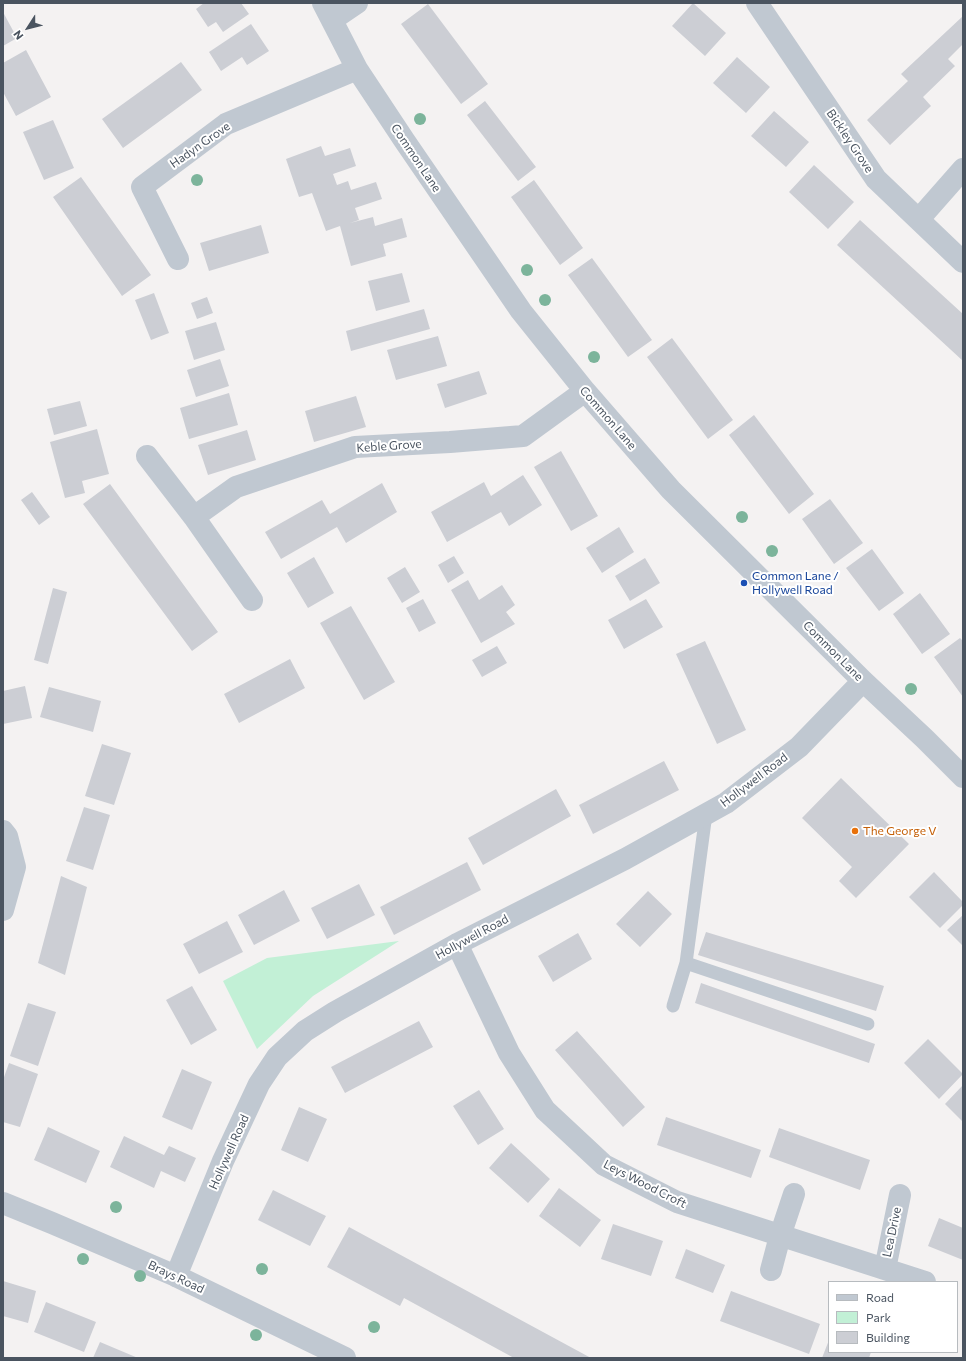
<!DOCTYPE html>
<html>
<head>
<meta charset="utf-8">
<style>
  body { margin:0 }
  #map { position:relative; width:966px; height:1361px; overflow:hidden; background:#f4f2f2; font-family:Commissioner,sans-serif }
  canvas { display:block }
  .frame { position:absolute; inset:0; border:4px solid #4a5460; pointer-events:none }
  .legend { position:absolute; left:828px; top:1281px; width:130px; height:72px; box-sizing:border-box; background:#fff; border:1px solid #b7bbbf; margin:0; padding:5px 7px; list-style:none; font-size:12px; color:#4a5460 }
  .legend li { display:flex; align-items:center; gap:8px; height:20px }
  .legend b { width:20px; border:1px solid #b7bbbf }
  .north { position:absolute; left:8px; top:8px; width:40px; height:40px; -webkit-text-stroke:3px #fff; paint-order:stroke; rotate:234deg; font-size:11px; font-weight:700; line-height:16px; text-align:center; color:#4a5460 }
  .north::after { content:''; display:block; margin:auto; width:14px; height:18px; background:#4a5460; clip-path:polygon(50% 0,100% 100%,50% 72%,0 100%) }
</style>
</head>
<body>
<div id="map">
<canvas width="966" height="1361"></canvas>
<div class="frame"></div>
<ul class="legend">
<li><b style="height:5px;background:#c0c8d1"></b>Road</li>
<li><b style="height:11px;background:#c2f0d6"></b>Park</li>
<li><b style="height:11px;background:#ccced4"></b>Building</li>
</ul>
<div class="north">N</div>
</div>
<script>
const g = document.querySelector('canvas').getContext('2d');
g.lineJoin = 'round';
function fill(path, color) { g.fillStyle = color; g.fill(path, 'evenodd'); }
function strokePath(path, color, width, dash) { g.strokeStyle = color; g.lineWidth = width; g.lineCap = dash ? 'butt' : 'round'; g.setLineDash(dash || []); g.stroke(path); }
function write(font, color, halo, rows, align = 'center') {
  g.font = font + ' Commissioner,sans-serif'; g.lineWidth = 4; g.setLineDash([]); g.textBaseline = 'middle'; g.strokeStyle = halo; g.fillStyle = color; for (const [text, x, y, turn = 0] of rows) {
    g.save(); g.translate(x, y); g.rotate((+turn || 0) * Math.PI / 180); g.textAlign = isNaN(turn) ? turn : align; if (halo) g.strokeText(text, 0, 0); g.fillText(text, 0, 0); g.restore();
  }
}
const green = new Path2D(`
  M399,941L313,996L257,1049L223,981L267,958Z`);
const building = new Path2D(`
  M204,3H241L249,14L223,32L216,22L208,27L196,9Z
  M693,3L726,33L705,56L672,26Z
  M428,4L488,84L461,104L401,24Z
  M3,12L17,38L3,46Z
  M963,16V44L948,59L955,66L923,97L931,106L890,145L867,120L908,81L901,74Z
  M251,24L269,51L247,65L242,57L221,71L209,52Z
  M26,50L51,97L16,116L3,92V63Z
  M737,57L770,87L746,113L713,83Z
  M181,62L202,90L123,148L102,119Z
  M485,101L536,167L518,181L467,115Z
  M774,111L809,142L786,167L751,136Z
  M53,120L74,168L44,180L23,132Z
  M321,146L325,156L350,148L356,166L333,174L337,185L348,181L351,190L376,182L382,199L355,208L359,220L350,223L373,217L375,226L402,218L407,237L383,244L386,256L351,266L340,226L326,231L312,193L299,197L286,159Z
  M814,165L854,202L828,229L789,192Z
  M81,177L151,275L122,296L53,197Z
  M534,180L583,248L560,265L511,197Z
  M860,220L963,314V361L837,245Z
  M261,225L269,253L209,271L200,243Z
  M592,258L652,340L628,357L568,275Z
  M402,273L410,302L376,311L368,281Z
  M154,293L169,333L151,340L135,300Z
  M207,297L213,313L197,319L191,303Z
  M424,309L430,329L351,351L346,331Z
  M216,322L225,350L194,360L185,331Z
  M438,336L447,366L396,380L387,350Z
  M672,338L733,420L708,439L647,357Z
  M220,359L229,386L196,397L187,370Z
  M479,371L487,394L445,408L437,384Z
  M229,393L238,425L189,439L180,408Z
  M356,396L366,427L314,442L305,411Z
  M80,401L87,426L54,435L47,409Z
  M754,415L814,494L789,514L729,435Z
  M97,429L109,474L82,481L85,493L65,498L50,442Z
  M247,430L256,460L208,475L198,445Z
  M561,451L598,516L571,531L534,467Z
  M523,475L542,505L509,526L501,512L447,542L431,512L484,482L491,496Z
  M382,483L397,512L346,543L337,527L281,559L265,532L322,500L330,514Z
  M110,484L218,632L192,651L83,504Z
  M32,492L50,517L39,525L21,500Z
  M830,499L863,543L834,564L802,519Z
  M619,527L634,552L602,573L586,548Z
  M872,549L904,593L879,611L846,568Z
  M454,556L464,573L448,583L438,565Z
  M314,557L334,593L308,608L287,573Z
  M645,558L660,583L630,601L615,576Z
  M405,567L420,592L402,603L387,578Z
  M468,580L479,600L502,585L515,605L506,612L515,624L481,643L451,590Z
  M53,588L67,592L48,664L34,660Z
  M920,593L950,634L922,654L893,614Z
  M423,599L436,623L419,632L406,608Z
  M646,599L663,627L624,649L608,620Z
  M351,606L395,682L364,700L320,623Z
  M960,638L963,641V697L934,657Z
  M705,641L746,730L717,744L676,654Z
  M497,646L507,663L482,677L472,660Z
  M290,659L305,688L239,723L224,694Z
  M25,686L32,718L3,724V691Z
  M49,687L101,701L93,732L40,717Z
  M102,744L131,753L114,805L85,796Z
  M664,761L679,790L593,834L579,805Z
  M841,778L909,844L856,898L839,881L852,867L802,818Z
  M556,789L571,816L483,865L468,838Z
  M84,807L110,815L93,870L66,861Z
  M467,862L481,890L394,935L380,907Z
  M934,872L963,902V905L940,928L909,897Z
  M61,876L87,887L65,975L38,963Z
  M359,884L375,915L327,939L311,908Z
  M284,890L300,921L254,945L238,915Z
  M648,891L672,914L640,947L616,924Z
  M963,915V946L947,930Z
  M227,921L243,952L199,974L183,944Z
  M706,932L884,986L876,1011L698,955Z
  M578,933L592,959L553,982L538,956Z
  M701,983L875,1044L869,1063L695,1003Z
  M192,986L217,1030L191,1045L166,1000Z
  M28,1003L56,1012L38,1066L10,1056Z
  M419,1021L433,1047L345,1093L331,1067Z
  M577,1031L645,1107L623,1127L555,1050Z
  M928,1039L963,1074L939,1099L904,1063Z
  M9,1063L38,1074L20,1127L3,1122V1080Z
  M182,1069L212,1082L192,1130L162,1117Z
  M963,1085V1122L945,1104Z
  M479,1090L504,1129L478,1145L453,1106Z
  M299,1107L327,1119L308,1162L281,1150Z
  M666,1117L761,1150L751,1178L657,1145Z
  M48,1127L100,1151L86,1183L34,1160Z
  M779,1128L870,1160L860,1190L769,1157Z
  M124,1136L164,1155L169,1146L196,1158L185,1182L161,1171L154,1188L110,1167Z
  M511,1143L550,1179L528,1203L489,1168Z
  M559,1188L601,1220L580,1247L539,1216Z
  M273,1190L326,1216L310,1246L258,1220Z
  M939,1218L963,1228V1260L928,1246Z
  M613,1224L663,1241L651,1276L601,1259Z
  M349,1227L421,1266L591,1358H514L404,1298L400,1306L327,1267Z
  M686,1249L725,1265L713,1293L675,1278Z
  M3,1281L36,1291L28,1323L3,1316Z
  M731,1291L820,1324L809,1354L720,1321Z
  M46,1302L96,1322L84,1352L34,1332Z
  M829,1340V1352H871L869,1358H822Z
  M100,1342L138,1358H93Z`);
const service = new Path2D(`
  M686,963L706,814
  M673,1006L686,963L868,1024`);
const minor = new Path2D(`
  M323,3L357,69L404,140L521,311L585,391L671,490L863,681L925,739L963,777
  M757,3L876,179L963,262
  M332,20L357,3
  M919,219L963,169
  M178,259L142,187L226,124L357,69
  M147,456L194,517L236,487L355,447L450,442L523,436L585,391
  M194,517L252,600
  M3,831L7,836L15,867L3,910
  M457,944L509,1053L545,1110L604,1165L677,1202L925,1282
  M885,1269L900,1195
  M771,1270L780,1236L794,1194
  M176,1276L223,1161L259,1084L277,1057L305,1031L335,1012L457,944L625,859L726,803L799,747L863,681`);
const tertiary = new Path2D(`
  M3,1203L52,1223L176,1276L345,1358`);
const trees = [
  [420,119],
  [197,180],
  [527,270],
  [545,300],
  [594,357],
  [742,517],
  [772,551],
  [911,689],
  [116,1207],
  [83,1259],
  [262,1269],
  [140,1276],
  [374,1327],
  [256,1335]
];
const markers = [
  [744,583,4,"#1a4fb4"],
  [855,831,4,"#e8710a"]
];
const streetNames = [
  ["Bickley Grove",850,141,56],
  ["Hadyn Grove",200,145,-35],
  ["Common Lane",416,158,56],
  ["Common Lane",608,418,49],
  ["Keble Grove",389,446,-4],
  ["Common Lane",833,651,45],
  ["Hollywell Road",754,780,-37],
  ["Hollywell Road",472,937,-28],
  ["Hollywell Road",229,1152,-66],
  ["Leys Wood Croft",645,1184,27],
  ["Lea Drive",892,1232,-78],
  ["Brays Road",176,1277,25]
];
const transitNames = [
  ["Common Lane /",752,576],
  ["Hollywell Road",752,590]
];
const foodNames = [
  ["The George V",863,831]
];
fill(green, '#c2f0d6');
fill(building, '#ccced4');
strokePath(service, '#c0c8d1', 13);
strokePath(minor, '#c0c8d1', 22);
strokePath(tertiary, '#c0c8d1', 22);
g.fillStyle = '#7cb49b';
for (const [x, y] of trees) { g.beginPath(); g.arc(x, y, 6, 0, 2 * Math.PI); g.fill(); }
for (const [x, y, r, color] of markers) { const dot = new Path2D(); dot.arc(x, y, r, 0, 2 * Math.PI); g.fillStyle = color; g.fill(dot); strokePath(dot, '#fff', 1.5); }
write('12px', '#4a5460', '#fff', streetNames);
write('12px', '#164399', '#fff', transitNames, 'left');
write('12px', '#c56008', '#fff', foodNames, 'left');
</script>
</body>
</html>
